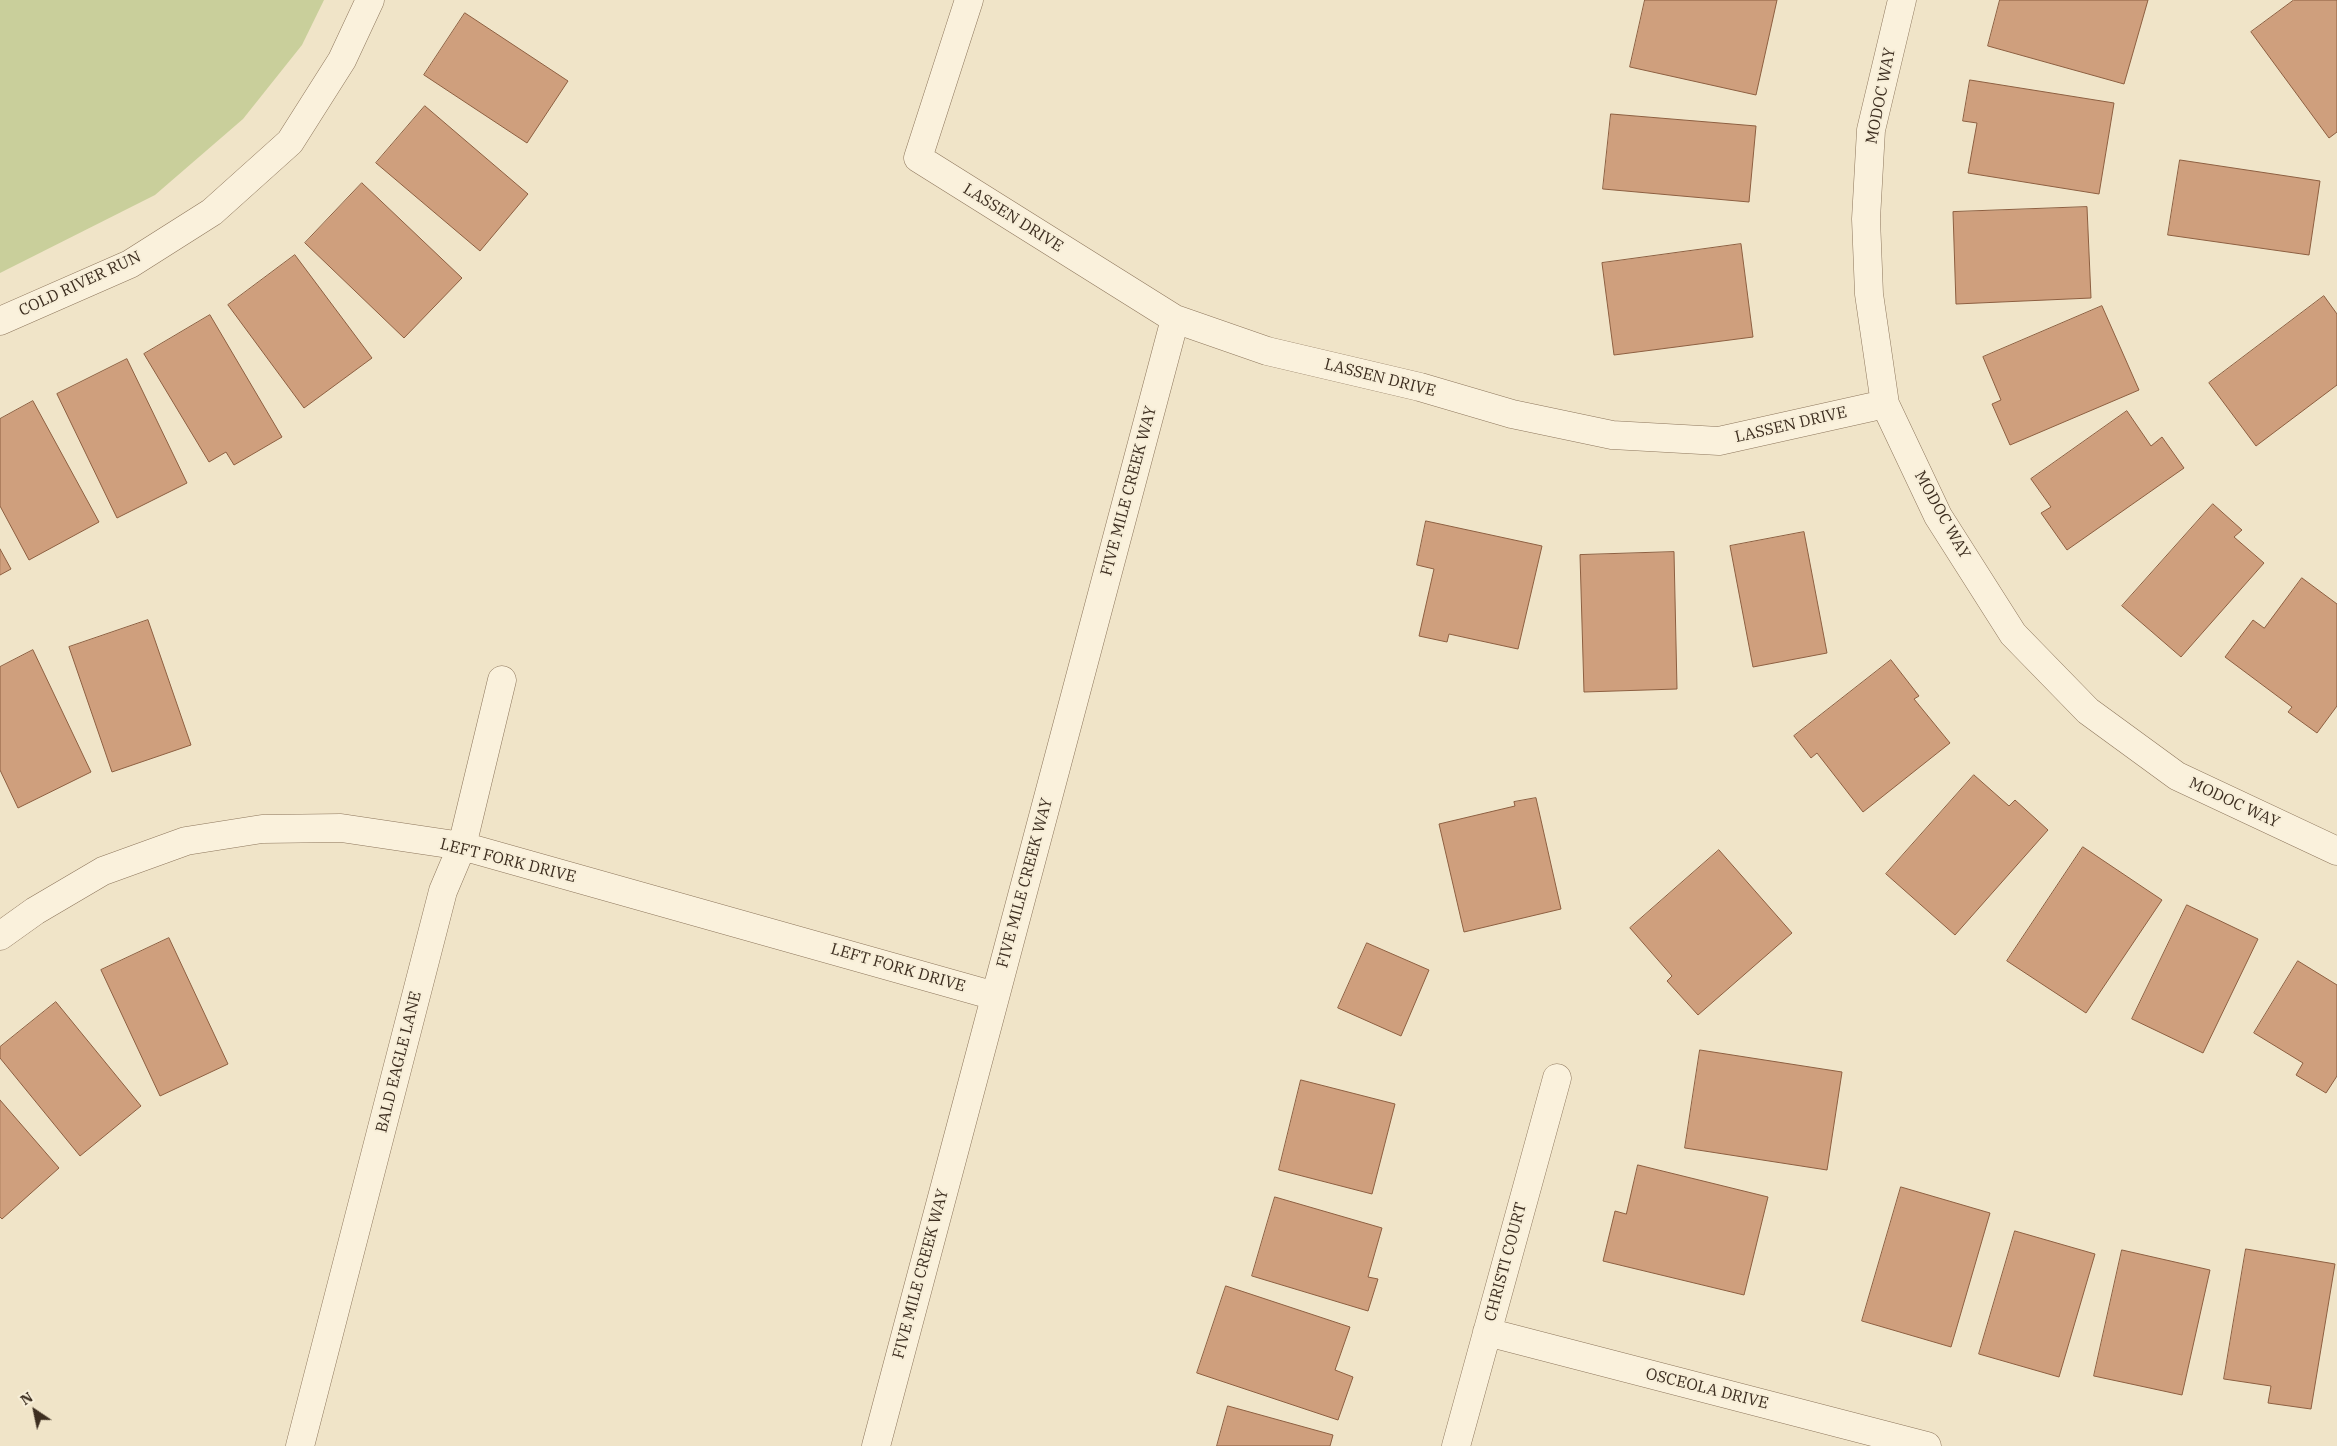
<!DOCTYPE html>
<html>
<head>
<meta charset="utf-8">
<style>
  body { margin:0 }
  #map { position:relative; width:2337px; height:1446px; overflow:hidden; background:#f0e4c8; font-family:"IBM Plex Serif",serif }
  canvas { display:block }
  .north { position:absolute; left:10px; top:1386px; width:50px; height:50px; -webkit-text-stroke:4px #f7eed8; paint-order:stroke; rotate:326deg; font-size:14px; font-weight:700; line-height:20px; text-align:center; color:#3d2e20 }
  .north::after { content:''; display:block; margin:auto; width:18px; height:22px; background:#3d2e20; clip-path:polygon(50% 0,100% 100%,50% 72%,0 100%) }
</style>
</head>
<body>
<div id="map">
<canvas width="2337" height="1446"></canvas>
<div class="north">N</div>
</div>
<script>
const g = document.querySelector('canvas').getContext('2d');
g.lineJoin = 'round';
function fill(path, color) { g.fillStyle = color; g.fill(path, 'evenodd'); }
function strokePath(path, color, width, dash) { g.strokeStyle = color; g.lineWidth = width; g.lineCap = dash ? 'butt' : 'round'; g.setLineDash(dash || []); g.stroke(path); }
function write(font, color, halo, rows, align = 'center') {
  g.font = font + ' "IBM Plex Serif",serif'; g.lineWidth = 4; g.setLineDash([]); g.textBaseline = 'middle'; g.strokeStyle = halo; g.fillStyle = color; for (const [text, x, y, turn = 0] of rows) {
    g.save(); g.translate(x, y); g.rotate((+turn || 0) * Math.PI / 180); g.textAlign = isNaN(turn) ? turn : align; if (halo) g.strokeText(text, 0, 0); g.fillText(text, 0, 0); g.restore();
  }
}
const green = new Path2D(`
  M0,0H324L302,45L243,119L155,195L0,273Z`);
const building = new Path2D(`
  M1645,0H1777L1756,95L1630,67Z
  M2000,0H2148L2124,84L1988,46Z
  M2294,0H2337V132L2329,138L2251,32Z
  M465,13L568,81L527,143L424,75Z
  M1970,80L2114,103L2099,194L1968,173L1977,123L1963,121Z
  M425,106L528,194L480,251L376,163Z
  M1611,114L1756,126L1749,202L1603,189Z
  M2180,160L2320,181L2309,255L2168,235Z
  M362,183L462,278L404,338L305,243Z
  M2087,207L2091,298L1956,304L1953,212Z
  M1741,244L1753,337L1614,355L1602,263Z
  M295,255L372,358L304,408L228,305Z
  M2324,296L2337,314V385L2256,446L2209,383Z
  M2102,306L2139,390L2010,445L1992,404L2001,400L1983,357Z
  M210,315L282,437L234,465L226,452L209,462L144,354Z
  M127,359L187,483L117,518L57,394Z
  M33,401L99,522L29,560L0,506V419Z
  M2127,411L2151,446L2162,437L2184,468L2067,550L2041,513L2051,507L2031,479Z
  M2213,504L2242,530L2234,537L2264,563L2181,657L2122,606Z
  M1426,521L1542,546L1518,649L1449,634L1447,642L1419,636L1434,569L1417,565Z
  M1804,532L1827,653L1753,667L1730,546Z
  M0,549L11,569L0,575Z
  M1674,552L1677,689L1584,692L1580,555Z
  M2302,578L2337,604V706L2317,733L2288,712L2292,707L2225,657L2253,620L2264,628Z
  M148,620L191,745L112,772L69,647Z
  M33,650L91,772L18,808L0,770V667Z
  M1891,660L1919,696L1914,699L1950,743L1863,812L1817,753L1811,758L1794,736Z
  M1974,775L2009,806L2015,800L2048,830L1955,935L1886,874Z
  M1536,798L1561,909L1464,932L1439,824L1515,806L1514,802Z
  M2083,847L2162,900L2086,1013L2007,961Z
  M1719,850L1792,933L1698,1015L1667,981L1672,976L1630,928Z
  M2187,905L2258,939L2203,1053L2132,1019Z
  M169,938L228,1064L160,1096L101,970Z
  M1367,943L1429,970L1401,1036L1338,1008Z
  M2298,961L2337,985V1076L2326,1093L2296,1075L2303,1063L2254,1033Z
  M56,1002L141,1106L80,1156L0,1058V1047Z
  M1700,1050L1842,1072L1827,1170L1685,1148Z
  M1301,1080L1395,1104L1372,1194L1279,1170Z
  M0,1100L59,1168L2,1219L0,1217Z
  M1638,1165L1768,1197L1744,1295L1603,1261L1615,1211L1626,1214Z
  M1901,1187L1990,1213L1951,1347L1862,1321Z
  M1275,1197L1382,1228L1368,1277L1378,1279L1368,1311L1252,1276Z
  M2015,1231L2095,1254L2059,1377L1979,1354Z
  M2246,1249L2335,1264L2311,1409L2268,1403L2271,1386L2224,1379Z
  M2122,1250L2210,1270L2182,1395L2094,1376Z
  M1226,1286L1350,1327L1335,1370L1353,1377L1338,1420L1197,1373Z
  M1228,1406L1333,1435L1330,1446H1217Z`);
const minor = new Path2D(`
  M969,0L918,158L1175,319L1267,351L1420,387L1512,414L1612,435L1719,441L1885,404
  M1902,0L1871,130L1866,219L1869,294L1885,404L1938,516L2013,634L2088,711L2177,776L2337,851
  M0,321L130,264L212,212L290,142L342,60L370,0
  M0,936L35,911L103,871L186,841L262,829L341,828L462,846L995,996
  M1487,1332L1927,1446
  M300,1446L443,891L462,846L502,680
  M876,1446L1175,319
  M1456,1446L1557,1078`);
const streetNames = [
  ["MODOC WAY",1881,96,-79],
  ["LASSEN DRIVE",1013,218,32],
  ["COLD RIVER RUN",80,284,-25],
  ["LASSEN DRIVE",1380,378,14],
  ["LASSEN DRIVE",1791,425,-13],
  ["FIVE MILE CREEK WAY",1129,491,-75],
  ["MODOC WAY",1942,515,61],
  ["MODOC WAY",2234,803,25],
  ["LEFT FORK DRIVE",508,861,14],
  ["FIVE MILE CREEK WAY",1025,883,-75],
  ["LEFT FORK DRIVE",898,968,16],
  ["BALD EAGLE LANE",399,1062,-76],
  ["CHRISTI COURT",1506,1262,-75],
  ["FIVE MILE CREEK WAY",921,1274,-75],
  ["OSCEOLA DRIVE",1707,1389,14]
];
fill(green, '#c9cf9b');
fill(building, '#cf9f7d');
strokePath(building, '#8d5f41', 1);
strokePath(minor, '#8d765c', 29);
strokePath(minor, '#faf1dc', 28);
write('16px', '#3d2e20', '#f7eed8', streetNames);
</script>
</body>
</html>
